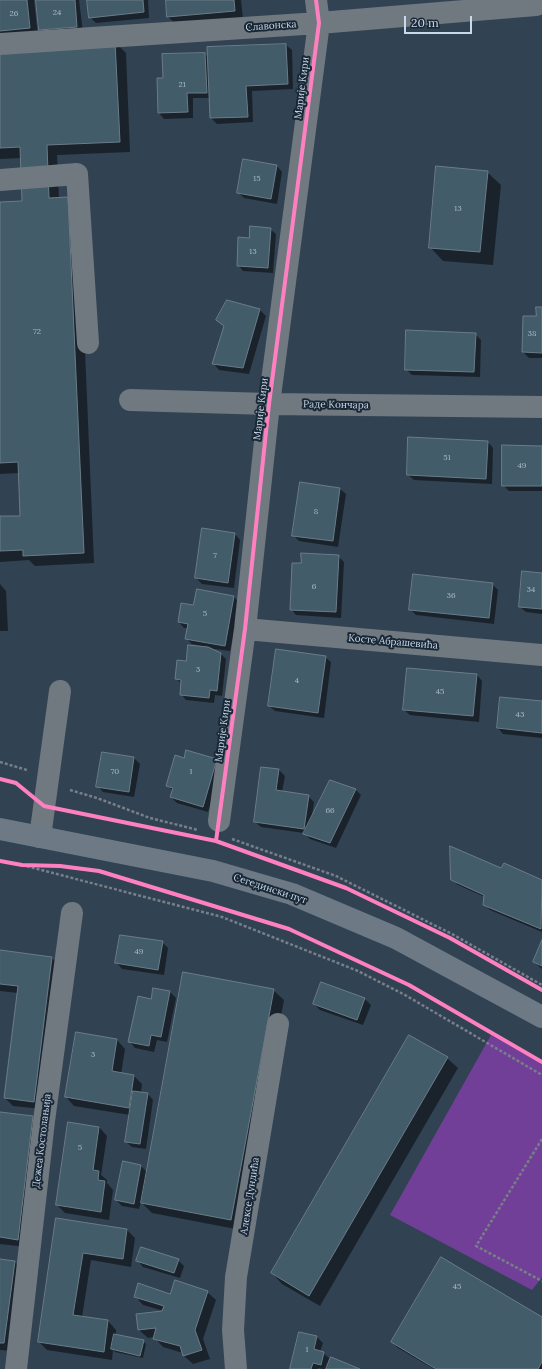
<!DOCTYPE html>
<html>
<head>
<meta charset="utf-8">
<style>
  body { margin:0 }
  #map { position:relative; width:542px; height:1369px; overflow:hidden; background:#314252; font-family:Lora,serif }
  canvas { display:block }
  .scale { position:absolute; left:404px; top:16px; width:68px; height:18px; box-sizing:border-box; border:2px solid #c8d9ec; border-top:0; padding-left:5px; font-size:12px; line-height:14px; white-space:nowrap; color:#c8d9ec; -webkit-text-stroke:3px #1a2836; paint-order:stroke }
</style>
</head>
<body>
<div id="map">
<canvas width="542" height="1369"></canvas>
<div class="scale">20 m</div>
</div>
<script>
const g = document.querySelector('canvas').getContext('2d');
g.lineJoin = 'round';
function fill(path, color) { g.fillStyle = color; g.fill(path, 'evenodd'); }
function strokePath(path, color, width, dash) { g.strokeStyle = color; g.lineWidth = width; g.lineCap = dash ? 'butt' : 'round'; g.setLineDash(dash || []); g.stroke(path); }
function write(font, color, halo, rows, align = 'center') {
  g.font = font + ' Lora,serif'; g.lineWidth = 4; g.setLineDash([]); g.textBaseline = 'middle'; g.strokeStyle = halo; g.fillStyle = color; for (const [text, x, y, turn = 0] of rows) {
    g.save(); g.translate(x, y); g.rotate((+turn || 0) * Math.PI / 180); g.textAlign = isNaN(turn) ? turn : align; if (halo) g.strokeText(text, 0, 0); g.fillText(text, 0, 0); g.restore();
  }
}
const green = new Path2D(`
  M491,1035L542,1064V1277L532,1290L390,1215Z`);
const shadow = new Path2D(`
  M0,0H34L38,36L0,39Z
  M37,0H79L83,32L46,36L40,30Z
  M88,0H148L149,18L96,23L90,17Z
  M167,0H241L243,19L177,25L168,17Z
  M115,42L126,53L130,152L57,155L59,199L79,209L94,563L35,566L29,560L0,562V517H21L19,473L0,474V203L23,202L21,158L0,159V47Z
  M286,45L292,50L293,89L252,91L253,122L217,124L211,118L210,98H193V118L164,119L159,113L205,54L208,57Z
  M277,166L282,172L277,204L244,198L238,192Z
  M487,172L501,185L493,265L443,261L430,247Z
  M270,229L276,234L273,273L243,271L238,265L250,239Z
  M227,301L260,310L266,316L249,374L219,370L214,364L225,327L217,320Z
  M542,308V358H529L523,352Z
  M475,334L481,340L480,377L412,375L406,369Z
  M488,442L493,448L492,484L414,480L408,475Z
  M542,447V491H509L503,485Z
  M340,489L346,494L338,547L299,541L293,535Z
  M235,534L240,540L234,588L202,584L196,578Z
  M338,556L344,562L341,618L296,615L291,609L301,564Z
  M542,574V614L526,612L520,607Z
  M0,584L6,591L8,631H0Z
  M492,584L498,590L494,624L416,615L410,609Z
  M234,597L240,603L230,651L207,648L220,653L226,659L222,696L215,695L214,703L186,700L181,694L182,684L176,679L187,662L206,648V647L192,644L186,638L188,628H184L179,622L194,606Z
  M325,657L331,662L324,718L275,711L269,706Z
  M477,675L482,681L479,722L410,715L404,710Z
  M542,702V738L503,734L498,728Z
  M187,751L222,765L208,812L177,803L171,797L173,791L167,785L184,759Z
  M134,758L140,764L134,797L103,792L98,786Z
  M262,768L279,770L285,776L282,792L308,796L314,802L312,816L356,790L361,795L336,848L310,839L304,833L261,827L255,822Z
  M504,864L542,881V932L490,910L484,904L485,897L458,885L452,879L502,869Z
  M162,942L168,948L164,975L122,969L117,963Z
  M542,942V969L534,962Z
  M0,951L52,958L60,966L42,1109L13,1106L5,1098L18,993L0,991Z
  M322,983L365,999L371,1005L363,1025L320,1010L314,1004Z
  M154,989L170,992L176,998L167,1042L157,1040L154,1052L135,1048L130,1042L152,1000Z
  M273,990L284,1000L241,1230L152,1213L141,1202L139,1209L122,1206L116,1200L140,1165L147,1172Z
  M76,1033L117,1040L125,1049L121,1074L134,1076L142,1084L141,1093L148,1094L153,1100L146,1149L132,1147L126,1142L130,1115L74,1106L66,1097Z
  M447,1058L458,1068L320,1306L282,1284L272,1273Z
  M0,1113L33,1117L41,1125L26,1247L0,1244Z
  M99,1127L107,1136L101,1175L107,1180V1183L113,1190L109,1220L65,1213L57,1205Z
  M57,1220L127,1230L135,1238L131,1267L91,1260L82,1317L108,1321L116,1330V1335L143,1341L146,1344L143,1358L115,1352L113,1350L112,1360L47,1350L39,1342Z
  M0,1260L15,1262L23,1270L12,1351L0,1350Z
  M178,1260L184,1266L180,1278L143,1267L138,1261Z
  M207,1292L216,1300L203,1339L210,1359L193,1364L184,1356L183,1353L163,1347L154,1337L148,1338L139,1330L137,1315L164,1311L143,1305L135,1296Z
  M542,1318V1369H434L398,1348L392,1342Z
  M317,1337L323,1343L320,1352L323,1353L329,1358L327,1366L357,1369H324L318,1368V1369H291Z`);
const building = new Path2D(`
  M0,0H27L30,28L0,31Z
  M36,0H75L77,27L39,30Z
  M87,0H143L144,12L89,18Z
  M166,0H234L235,11L167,17Z
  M115,41L120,142L47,145L49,198L68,197L84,553L23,556V550L0,551V516H20L18,462L0,463V202L22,201L20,147L0,148V46Z
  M286,44L288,84L246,86L248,117L210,118L207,47Z
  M205,53L207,93H187L188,112L158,113L157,78H163L162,54Z
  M243,159L277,165L271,199L237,193Z
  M436,166L488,171L480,252L429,248Z
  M250,226L271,228L268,268L237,266L238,237L249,238Z
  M227,300L260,309L243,368L212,364L224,326L216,320Z
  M536,307H542V353L522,352L523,316H536Z
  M406,330L476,333L474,372L405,370Z
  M408,437L488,441L486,479L407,475Z
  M502,445L542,446V486H502Z
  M300,482L340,488L333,541L292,536Z
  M202,528L235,533L228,583L195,578Z
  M301,553L339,555L336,612L290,610L292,563H301Z
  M522,571L542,573V609L519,607Z
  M413,574L493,583L489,618L409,610Z
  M197,589L234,596L225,646L185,639L188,624L178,622L181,603L193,605Z
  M188,645L208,647L221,653L217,691L210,690L209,698L180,695L181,680L175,679L177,660L186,661Z
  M276,649L326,656L318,713L268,706Z
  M407,668L477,674L473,716L403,710Z
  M500,697L542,701V733L497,728Z
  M186,750L217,759L203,807L170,797L173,788L166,786L175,755L184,758Z
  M102,752L134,757L129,792L96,787Z
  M261,767L279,769L276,790L309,795L304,829L254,822Z
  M330,780L356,789L330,843L303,834Z
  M450,846L501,868L504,863L542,880L541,929L483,905L484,895L451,880Z
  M120,935L163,941L158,970L115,963Z
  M542,940V966L533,962Z
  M0,950L52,957L34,1102L4,1098L18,986L0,984Z
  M183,972L274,989L231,1220L141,1203Z
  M321,982L365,998L357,1020L313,1004Z
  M153,988L170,991L161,1037L151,1035L149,1046L128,1042L138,996L151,999Z
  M76,1032L117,1039L112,1071L134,1075L129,1108L65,1097Z
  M409,1035L448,1057L309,1296L271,1273Z
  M133,1091L148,1093L140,1144L125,1142Z
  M0,1112L33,1116L18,1240L0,1237Z
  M68,1122L99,1127L93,1170L99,1171L98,1180L105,1181L101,1212L56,1205Z
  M123,1161L141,1165L134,1204L115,1200Z
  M56,1218L127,1229L123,1259L83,1253L73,1315L108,1320L104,1352L38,1342Z
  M141,1247L179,1259L174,1273L136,1261Z
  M441,1257L542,1317V1362L538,1369H436L391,1342Z
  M0,1259L15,1261L4,1343H0Z
  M175,1280L208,1291L195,1330L202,1350L183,1356L180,1346L153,1339L156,1328L138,1330L136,1314L162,1311L164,1306L134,1297L138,1283L170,1294Z
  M299,1332L317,1336L314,1349L324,1352L321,1365L313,1363L311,1369H290Z
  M114,1334L144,1340L140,1356L111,1349Z
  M331,1357L360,1369H326Z`);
const path = new Path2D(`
  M0,762L27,770
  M70,790L97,798L150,818L198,830
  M232,839L336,876L452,934L542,985
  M22,865L222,917L358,971L405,995L542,1075
  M542,1139L476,1246L542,1281`);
const minor = new Path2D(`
  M0,44L319,23L536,5L542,3
  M0,180L77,174L88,343
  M130,400L269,404L542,407
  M245,629L542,655
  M219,821L245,629L269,404L319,23L316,0
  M40,837L60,691
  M16,1369L44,1121L72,913
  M236,1369L233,1330L236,1277L278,1024`);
const major = new Path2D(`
  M0,829L213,871L292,894L396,938L542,1017`);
const cycleway = new Path2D(`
  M0,779L16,783L44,806L216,841L346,888L450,938L542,990
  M216,841L245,629L269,404L319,23L316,0
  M0,861L22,865L60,866L99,871L289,929L409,985L542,1062`);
const numberNames = [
  ["24",57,13],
  ["26",14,14],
  ["21",182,85],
  ["15",257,179],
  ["13",458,209],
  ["13",253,252],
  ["72",37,332],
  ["38",532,334],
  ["51",447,458],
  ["49",522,466],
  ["8",316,512],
  ["7",215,556],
  ["6",314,587],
  ["34",531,590],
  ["36",451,596],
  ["5",205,614],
  ["3",198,670],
  ["4",297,681],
  ["45",440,692],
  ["43",520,715],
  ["70",115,772],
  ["1",191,772],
  ["66",330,811],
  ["49",139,952],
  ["3",93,1055],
  ["5",80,1148],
  ["45",457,1287],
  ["1",307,1350]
];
const streetNames = [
  ["Славонска",271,26,-4],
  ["Марије Кири",302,88,-83],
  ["Раде Кончара",336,405,1],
  ["Марије Кири",261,409,-83],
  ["Косте Абрашевића",393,642,5],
  ["Марије Кири",223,731,-82],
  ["Сегедински пут",270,889,18],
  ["Дежеа Костолањија",42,1141,-83],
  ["Алексе Дундића",250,1196,-81]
];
fill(green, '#723f98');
fill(shadow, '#0007');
fill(building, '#435c6a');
strokePath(building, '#6a7c88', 1);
strokePath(path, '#787f88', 2.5, [3, 2]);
strokePath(minor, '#707880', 22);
strokePath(major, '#6d7985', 22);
strokePath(cycleway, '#ff80c0', 4);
write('8px', '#a7bacc', null, numberNames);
write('10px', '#c8d9ec', '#1a2836', streetNames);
</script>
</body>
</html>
